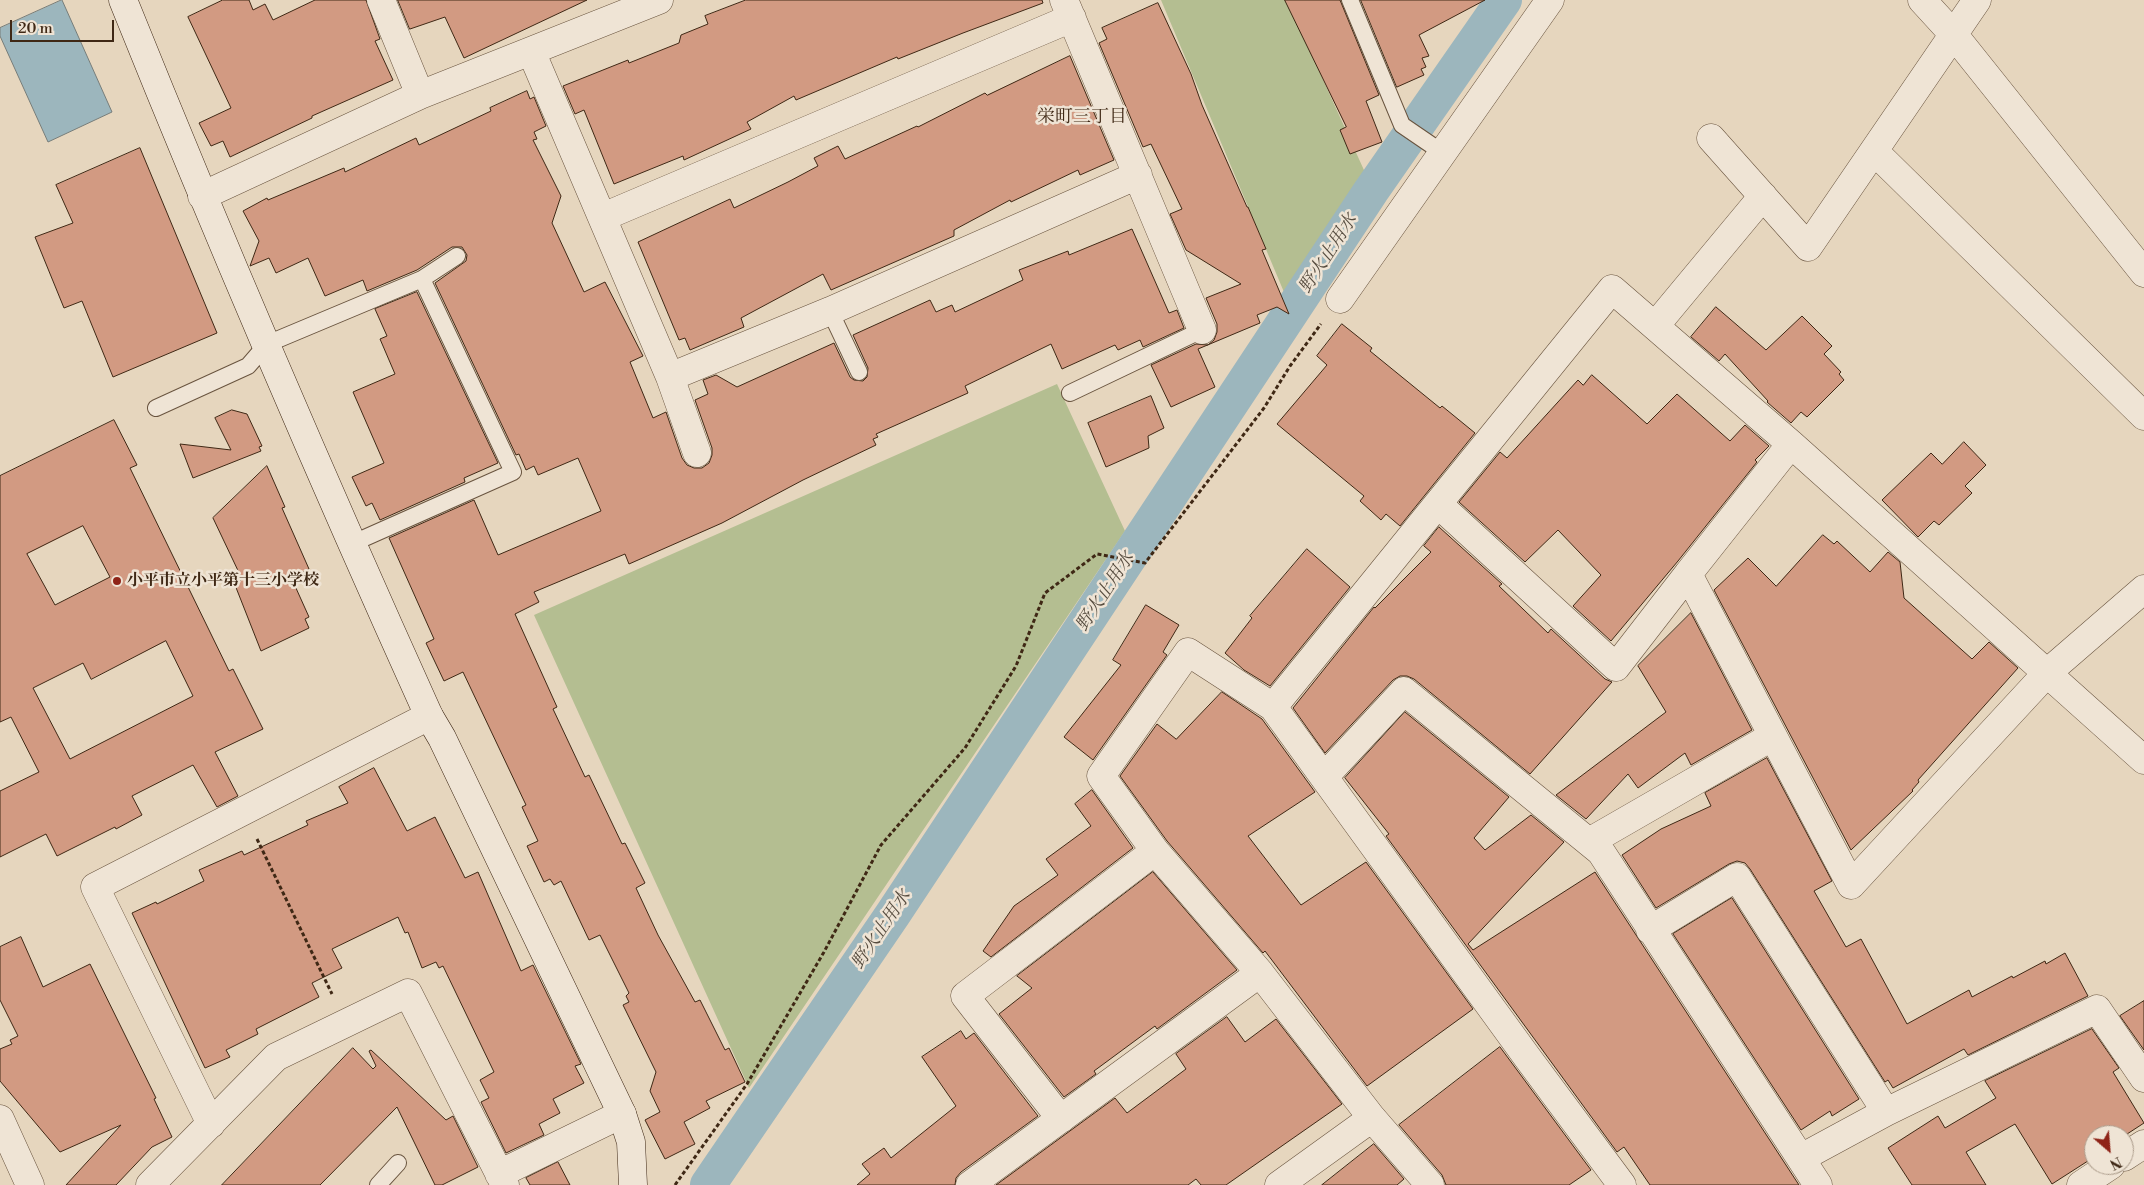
<!DOCTYPE html>
<html>
<head>
<meta charset="utf-8">
<style>
  body { margin:0 }
  #map { position:relative; width:2144px; height:1185px; overflow:hidden; background:#e6d6be; font-family:"Libre Bodoni",serif }
  canvas { display:block }
  .north { position:absolute; left:2084px; top:1125px; width:50px; height:50px; box-sizing:border-box; background:#efe4d5; border:1px solid #a99988; border-radius:50%; rotate:153deg; font-size:14px; font-weight:700; line-height:20px; text-align:center; color:#3f2815 }
  .north::after { content:''; display:block; margin:auto; width:18px; height:22px; background:#8f2418; clip-path:polygon(50% 0,100% 100%,50% 72%,0 100%) }
  .scale { position:absolute; left:10px; top:20px; width:104px; height:22px; box-sizing:border-box; border:2px solid #3f2815; border-top:0; padding-left:6px; font-size:15px; line-height:18px; white-space:nowrap; color:#3f2815; -webkit-text-stroke:4px #efe4d5; paint-order:stroke }
</style>
</head>
<body>
<div id="map">
<canvas width="2144" height="1185"></canvas>
<div class="north">N</div>
<div class="scale">20 m</div>
</div>
<script>
const g = document.querySelector('canvas').getContext('2d');
g.lineJoin = 'round';
function fill(path, color) { g.fillStyle = color; g.fill(path, 'evenodd'); }
function strokePath(path, color, width, dash) { g.strokeStyle = color; g.lineWidth = width; g.lineCap = dash ? 'butt' : 'round'; g.setLineDash(dash || []); g.stroke(path); }
function write(font, color, halo, rows, align = 'center') {
  g.font = font + ' "Libre Bodoni","Noto Serif JP",serif'; g.lineWidth = 5; g.setLineDash([]); g.textBaseline = 'middle'; g.strokeStyle = halo; g.fillStyle = color; for (const [text, x, y, turn = 0] of rows) {
    g.save(); g.translate(x, y); g.rotate((+turn || 0) * Math.PI / 180); g.textAlign = isNaN(turn) ? turn : align; if (halo) g.strokeText(text, 0, 0); g.fillText(text, 0, 0); g.restore();
  }
}
const green = new Path2D(`
  M1161,0H1287L1368,179L1289,304Z
  M1057,384L1125,531L749,1088L534,615Z`);
const water = new Path2D(`
  M62,0L112,112L48,142L0,36V28Z`);
const canal = new Path2D(`
  M708,1185L893,914L1371,191L1504,0`);
const building = new Path2D(`
  M223,0H249L253,10L265,4L273,20L315,0H366L380,39L375,41L393,80L312,116V118L230,157L223,141L211,146L199,123L231,108L188,17Z
  M398,0H587L464,58L445,17L410,29Z
  M746,0H1042L1043,3L963,33L898,59L897,57L796,100L794,96L747,122L751,129L684,160L683,156L614,184L584,110L575,114L563,86L628,60L629,63L679,43L681,35L708,24L705,16Z
  M1285,0H1340L1379,95L1366,101L1382,142L1350,154L1340,130L1346,127Z
  M1361,0H1485L1419,35L1429,56L1422,58L1426,67L1421,69L1424,75L1397,87Z
  M1158,3L1191,74L1202,105L1247,207H1248L1266,249L1262,250L1289,314L1277,307L1257,315L1260,323L1198,349L1215,387L1171,407L1151,365L1196,344L1208,345L1214,340L1217,332V324L1206,298L1241,284L1186,250L1170,214L1182,209L1151,144L1143,147L1099,43L1107,39L1102,28Z
  M1070,56L1114,160L1080,175L1078,170L1011,202L1010,200L954,230V236L831,290L823,274L741,318L744,327L690,350L685,338L679,340L638,242L730,199L734,208L788,182L818,166L814,158L838,146L845,159L917,126L918,127L985,93L987,95Z
  M527,91L530,99L534,97L546,126L534,132L537,139L533,140L561,196L552,223L584,292L605,282L643,356L630,362L653,418L666,412L682,458L687,465L694,468H702L709,463L712,455V448L695,400L708,394L703,380L716,375L737,387L834,343L850,377L854,380L863,381L867,377L868,368L853,335L930,300L936,312L952,305L955,312L1023,280L1019,270L1068,251L1069,255L1132,229L1169,313L1177,310L1184,328L1143,347L1140,340L1118,350L1115,345L1062,369L1051,344L965,386L968,393L876,434L878,437L873,439L876,445L803,480L722,523L629,564L625,554L534,592L539,602L515,614L557,707L553,709L585,777L589,775L622,844L625,843L645,883L636,888L658,935L695,1002L700,1000L725,1050L729,1048L745,1082L706,1101L710,1108L684,1122L695,1144L665,1159L645,1120L660,1112L650,1091L656,1072L623,1005L629,1002L626,996L629,993L600,935L589,940L561,881L554,885L550,879L544,882L527,846L538,841L522,807L526,805L463,672L444,681L426,643L434,639L389,538L474,500L498,555L601,511L578,458L538,475L534,466L526,470L519,454L516,455L435,283L466,261L467,255L462,247H452L417,270L367,291L363,280L325,296L308,258L276,273L269,258L250,266L259,241L243,211L267,198L268,200L344,168L345,172L416,138L419,145L491,111L490,108Z
  M140,148L217,333L113,377L82,301L64,308L35,237L73,223L56,185Z
  M417,292L498,463L464,478L465,482L380,520L372,503L366,506L352,477L384,463L353,392L395,374L380,339L387,336L375,309Z
  M1716,307L1766,350L1802,316L1832,346L1824,354L1841,372L1839,374L1844,380L1807,417L1801,412L1791,423L1767,402L1768,401L1725,354L1719,361L1691,337Z
  M1342,324L1372,348L1370,351L1440,408L1442,406L1475,433L1400,526L1386,514L1381,520L1360,501L1364,496L1277,424L1327,365L1317,356Z
  M1592,375L1647,424L1677,394L1730,441L1745,425L1769,446L1755,460L1757,462L1678,561L1611,641L1573,606L1601,575L1558,530L1525,562L1459,502L1500,452L1507,458L1578,380L1583,385Z
  M1151,396L1164,428L1148,436L1149,448L1106,467L1088,423Z
  M232,410L247,414L262,446L259,447L261,451L193,478L180,444L231,450L215,418Z
  M114,420L137,465L130,468L229,671L233,669L263,729L215,752L238,796L217,807L193,765L132,796L142,815L116,829L115,827L57,856L46,834L0,857V791L39,772L11,717L0,722V476ZM83,526L110,577L55,605L27,554ZM166,641L193,696L70,759L33,688L83,663L91,679Z
  M1964,442L1986,465L1965,486L1972,493L1939,525L1934,521L1918,537L1882,500L1931,453L1942,464Z
  M267,466L285,507L282,508L309,569L291,577L309,617L305,619L309,628L261,651L235,585L242,579L213,518Z
  M1439,527L1502,584L1499,586L1548,633L1551,629L1605,679L1612,682L1530,774L1414,679L1407,676H1400L1393,680L1325,753L1293,708L1374,607L1375,608L1431,552L1424,546Z
  M1823,535L1834,544L1837,541L1870,572L1888,552L1900,562L1904,598L1972,659L1989,642L2018,668L1918,780L1919,782L1912,790L1913,791L1851,850L1714,590L1748,558L1776,586Z
  M1307,549L1350,587L1270,686L1244,670L1225,653L1252,618L1250,616Z
  M1146,605L1179,625L1163,652L1167,655L1093,760L1064,737L1121,665L1113,660Z
  M1691,613L1752,730L1691,765L1685,753L1638,788L1628,774L1586,819L1556,795L1666,712L1638,666Z
  M1222,692L1262,719L1315,792L1248,836L1301,905L1366,862L1473,1009L1367,1086L1265,951L1263,953L1167,841L1120,776L1157,724L1176,739Z
  M1405,712L1509,797L1474,838L1485,850L1531,815L1564,842L1468,944L1473,950L1595,872L1799,1185H1650L1624,1147L1617,1152L1386,836L1389,834L1345,778Z
  M1767,758L1832,881L1814,891L1846,947L1861,939L1907,1024L1969,990L1972,997L2012,976L2013,978L2045,961L2046,964L2065,953L2088,996L1968,1055L1964,1049L1893,1088L1888,1080L1885,1082L1750,869L1745,863L1737,861L1729,864L1656,908L1622,855L1661,829L1711,806L1705,793Z
  M374,768L407,831L435,817L465,878L478,872L521,971L533,965L581,1064L575,1066L584,1083L553,1099L560,1113L539,1124L544,1135L506,1153L481,1102L489,1098L480,1080L494,1072L443,966L439,968L436,962L422,968L408,932L405,933L398,917L332,949L342,968L312,983L319,997L256,1029L258,1034L226,1050L230,1057L205,1068L132,913L156,902L157,904L204,881L199,870L242,851L244,855L308,825L306,821L348,803L339,787Z
  M1092,790L1133,848L991,957L983,951L1014,906L1058,875L1046,859L1091,826L1075,804Z
  M1153,872L1237,970L1157,1029L1155,1026L1094,1071L1096,1074L1064,1097L999,1014L1032,988L1017,976Z
  M1732,898L1859,1099L1832,1116L1830,1111L1801,1130L1673,934Z
  M21,937L43,987L90,964L156,1098L154,1099L172,1137L152,1147L116,1185H66L121,1125L60,1152L0,1081V1049L12,1044L10,1040L18,1036L0,1000V947Z
  M2144,1001V1050L2120,1016Z
  M1227,1017L1245,1042L1276,1019L1342,1104L1226,1185H1201L1196,1179L1188,1185H996L1115,1098L1127,1113L1186,1069L1176,1054Z
  M2092,1029L2119,1068L2113,1072L2144,1123L2124,1136L2094,1135V1154L2090,1157L2091,1159L2052,1184L2015,1124L1966,1152L1986,1185H1912L1888,1148L1938,1116L1945,1128L1996,1098L1985,1081Z
  M961,1031L966,1039L974,1033L1038,1116L961,1172L956,1178L955,1185H857L870,1174L862,1164L884,1148L891,1158L956,1106L922,1057Z
  M1500,1047L1591,1170L1569,1185H1446L1442,1175L1399,1125Z
  M353,1048L373,1069L376,1066L369,1051L371,1050L446,1120L453,1116L478,1167L442,1185H435L397,1107L320,1185H222Z
  M1374,1144L1404,1179L1397,1185H1322Z
  M558,1162L570,1185H530L526,1178Z`);
const path = new Path2D(`
  M257,839L332,994
  M675,1185L747,1084L824,952L881,845L965,748L1016,666L1045,593L1097,554L1145,563L1264,408L1290,366L1321,324`);
const lane = new Path2D(`
  M1350,0L1402,125L1443,153
  M422,279L457,256
  M830,311L859,372
  M1070,393L1202,330
  M156,408L248,366L267,344L422,279L513,472L351,544
  M378,1185L398,1163`);
const street = new Path2D(`
  M381,0L420,95
  M1064,0L1202,330
  M1922,0L1954,35L2144,273
  M531,51L670,377L697,453
  M1711,138L1808,247L1977,0
  M1874,151L2144,416
  M202,196L420,95L659,0
  M603,217L1072,18
  M1340,299L1550,0
  M1655,326L1763,196
  M670,377L830,311L1138,175
  M1791,444L1688,574L1851,885L2047,673L2144,589
  M1438,504L1616,667L1688,574
  M1273,707L1527,1057L1622,1185
  M1324,777L1404,691L1601,852L1818,1185
  M1589,842L1773,736
  M1650,930L1737,877L1886,1112
  M0,1119L30,1185
  M1061,1119L965,996L1155,851
  M211,1124L95,887L429,716
  M2124,1157L2144,1144
  M1801,1158L1886,1112L2097,1009L2144,1078
  M499,1174L622,1114
  M150,1185L276,1057L408,993L505,1185
  M970,1185L1260,973
  M1279,1185L1372,1118
  M1430,1185L1372,1118L1260,973L1155,851L1101,776L1188,652L1273,707L1612,289L1791,444L2144,760
  M2081,1185L2111,1165`);
const secondary = new Path2D(`
  M123,0C220,241 322,479 429,716L442,738L622,1114L631,1142L633,1185`);
const markers = [
  [117,581,5,"#8f2418"]
];
const poiNames = [
  ["小平市立小平第十三小学校",127,581]
];
const neighbourhoodNames = [
  ["栄町三丁目",1082,118]
];
const waterNames = [
  ["野火止用水",1329,254,-57],
  ["野火止用水",1106,592,-57],
  ["野火止用水",882,930,-56]
];
fill(green, '#b4be91');
fill(water, '#9cb6bd');
strokePath(water, '#777d7a', 1);
strokePath(canal, '#9cb6bd', 36);
fill(building, '#d29a82');
strokePath(building, '#3f2815', 1);
strokePath(lane, '#69543f', 18);
strokePath(street, '#69543f', 29);
strokePath(secondary, '#3f2815', 29);
strokePath(path, '#3f2815', 3, [4, 2.5]);
strokePath(lane, '#efe4d5', 16);
strokePath(street, '#efe4d5', 28);
strokePath(secondary, '#efe4d5', 28);
for (const [x, y, r, color] of markers) { const dot = new Path2D(); dot.arc(x, y, r, 0, 2 * Math.PI); g.fillStyle = color; g.fill(dot); strokePath(dot, '#efe4d5', 2); }
write('bold 16px', '#3f2815', '#efe4d5', poiNames, 'left');
write('18px', '#3f2815', '#efe4d5', neighbourhoodNames);
write('italic 18px', '#564c3f', '#efe4d5', waterNames);
</script>
</body>
</html>
